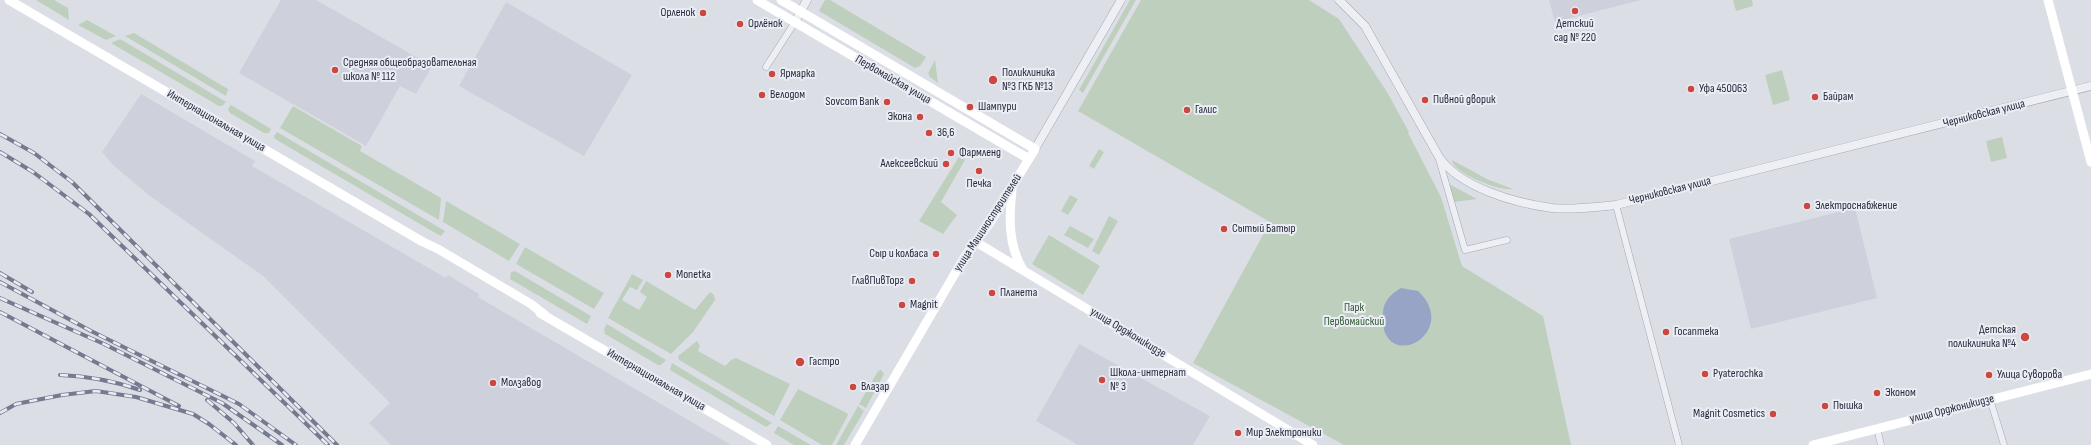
<!DOCTYPE html>
<html>
<head>
<meta charset="utf-8">
<style>
  body { margin:0 }
  canvas { display:block; background:#dcdee6 }
</style>
</head>
<body>
<canvas width="2091" height="445"></canvas>
<script>
const g = document.querySelector('canvas').getContext('2d');
g.lineJoin = 'round';
function fill(path, color) { g.fillStyle = color; g.fill(path, 'evenodd'); }
function strokePath(path, color, width, dash) { g.strokeStyle = color; g.lineWidth = width; g.lineCap = dash ? 'butt' : 'round'; g.setLineDash(dash || []); g.stroke(path); }
function write(font, color, halo, rows, align = 'center') {
  g.font = font + ' "Sofia Sans Condensed",sans-serif'; g.lineWidth = 4; g.setLineDash([]); g.textBaseline = 'middle'; g.strokeStyle = halo; g.fillStyle = color; for (const [text, x, y, turn = 0] of rows) {
    g.save(); g.translate(x, y); g.rotate((+turn || 0) * Math.PI / 180); g.textAlign = isNaN(turn) ? turn : align; if (halo) g.strokeText(text, 0, 0); g.fillText(text, 0, 0); g.restore();
  }
}
const built = new Path2D(`
  M281,0H316L432,66L416,94L400,86L366,146L239,73Z
  M1549,0H1641L1555,22Z
  M506,2L632,75L584,156L459,86Z
  M141,94L255,161L252,166L446,278L448,275L479,294L478,297L731,445H391L369,423L390,403L263,276L150,196L112,164L102,152Z
  M1855,208L1877,298L1751,329L1729,239Z
  M1079,344L1210,416L1193,445H1078L1036,421Z`);
const green = new Path2D(`
  M36,0H54L68,8L69,20Z
  M825,0H830L926,57L920,66L915,68L819,11Z
  M1130,0H1136L1083,93L1079,90Z
  M1141,0H1309L1339,19L1387,92L1409,132L1408,133L1441,197L1462,266L1543,316L1571,445H1344L1193,363L1270,222L1078,111Z
  M1733,0H1752L1753,6L1736,11Z
  M87,20L116,36L106,40L78,25Z
  M134,33L228,89L226,96L125,36Z
  M120,39L226,102L222,106H219L111,43Z
  M935,60L938,83L930,77L928,73Z
  M1782,70L1790,100L1773,105L1765,75Z
  M231,105L271,129L269,133H264L230,113L228,109Z
  M293,106L362,146L360,151L441,198L439,220L280,128Z
  M277,132L445,231L441,236L437,234L275,139L274,136Z
  M2002,137L2007,158L1991,162L1986,141Z
  M1099,149L1104,152L1094,169L1089,166Z
  M962,152L965,160L941,202L957,215L943,234L919,221Z
  M1452,160L1487,179L1513,189C1501,192 1453,173 1452,160Z
  M1449,184L1477,199L1454,202Z
  M1070,195L1078,199L1068,215L1061,211Z
  M446,201L520,244L509,261L443,222Z
  M1109,216L1118,221L1099,255L1092,251Z
  M1070,226L1094,239L1088,248L1064,235Z
  M1049,235L1100,266L1083,295L1032,264Z
  M525,247L604,293L594,309L516,264Z
  M515,271L591,316L587,324L510,279L511,272Z
  M632,274L643,280L637,290L630,287L622,300L639,310L647,297L640,292L646,281L695,310L710,292L714,295L715,300L693,332L671,354L608,318Z
  M607,324L666,360L661,365H658L605,334L604,329Z
  M697,341L700,346L698,351L725,366L731,360L736,358L790,384L774,416L679,360L678,356Z
  M672,363L772,423L766,427L670,370Z
  M881,370L884,374L866,408L859,404L878,371Z
  M798,389L847,413L848,415L832,445H822L780,420Z
  M858,406L864,411L844,445H836Z
  M778,426L811,445H794L774,433Z`);
const water = new Path2D(`
  M1401,288L1418,291C1457,328 1400,366 1385,333C1383,328 1384,322 1383,317C1382,303 1389,295 1401,288Z`);
const minor = new Path2D(`
  M766,67L795,22
  M1439,159L1465,250L1507,240
  M1616,205L1679,445
  M1990,399L2004,445
  M1877,428L1881,445`);
const tertiary = new Path2D(`
  M1339,0L1365,26L1439,157C1461,188 1515,203 1552,208C1572,210 1596,207 1616,205L2091,86
  M795,22L807,0
  M1035,149L1121,0`);
const secondary = new Path2D(`
  M9,0L423,242L438,249L531,304L545,315
  M757,0L1029,159
  M781,0L1035,149L991,221L964,258L855,445
  M2048,0L2091,162
  M1012,190C1009,218 1008,245 1023,270
  M976,242L1313,445
  M540,313L767,445
  M1813,445L2091,374`);
const rail = new Path2D(`
  M0,134L34,153L72,182L337,445
  M0,152L33,172L89,214L328,445
  M0,273L32,292
  M0,282L91,331L239,404L296,445
  M0,298L104,344L222,403L282,445
  M0,312L179,406
  M60,375C87,376 114,381 140,390
  M207,400L234,423L253,445
  M0,413L16,404L62,395L96,391L136,397L193,414L209,424L236,445`);
const markers = [
  [1575,11,4,"#cb4740"],
  [703,13,4,"#cb4740"],
  [740,24,4,"#cb4740"],
  [335,70,4,"#cb4740"],
  [772,74,4,"#cb4740"],
  [993,80,5,"#cb4740"],
  [1691,89,4,"#cb4740"],
  [762,95,4,"#cb4740"],
  [1815,97,4,"#cb4740"],
  [1425,100,4,"#cb4740"],
  [887,102,4,"#cb4740"],
  [970,107,4,"#cb4740"],
  [1187,110,4,"#cb4740"],
  [920,117,4,"#cb4740"],
  [929,133,4,"#cb4740"],
  [951,153,4,"#cb4740"],
  [946,164,4,"#cb4740"],
  [979,171,4,"#cb4740"],
  [1807,206,4,"#cb4740"],
  [1224,229,4,"#cb4740"],
  [936,254,4,"#cb4740"],
  [668,275,4,"#cb4740"],
  [912,281,4,"#cb4740"],
  [992,293,4,"#cb4740"],
  [902,305,4,"#cb4740"],
  [1666,332,4,"#cb4740"],
  [2025,337,5,"#cb4740"],
  [800,362,5,"#cb4740"],
  [1705,374,4,"#cb4740"],
  [1989,375,4,"#cb4740"],
  [1102,380,4,"#cb4740"],
  [493,383,4,"#cb4740"],
  [853,387,4,"#cb4740"],
  [1877,393,4,"#cb4740"],
  [1825,406,4,"#cb4740"],
  [1773,414,4,"#cb4740"],
  [1238,433,4,"#cb4740"]
];
const poiNames = [
  ["Орленок",695,13,"right"],
  ["Орлёнок",748,24],
  ["Детский",1575,24,"center"],
  ["сад № 220",1575,38,"center"],
  ["Средняя общеобразовательная",343,63],
  ["школа № 112",343,77],
  ["Поликлиника",1002,73],
  ["№3 ГКБ №13",1002,87],
  ["Ярмарка",780,74],
  ["Уфа 450063",1699,89],
  ["Велодом",770,95],
  ["Байрам",1823,97],
  ["Пивной дворик",1433,100],
  ["Sovcom Bank",879,102,"right"],
  ["Шампури",978,107],
  ["Галис",1195,110],
  ["Экона",912,117,"right"],
  ["36,6",937,133],
  ["Фармленд",959,153],
  ["Алексеевский",938,164,"right"],
  ["Печка",979,184,"center"],
  ["Электроснабжение",1815,206],
  ["Сытый Батыр",1232,229],
  ["Сыр и колбаса",928,254,"right"],
  ["Monetka",676,275],
  ["ГлавПивТорг",904,281,"right"],
  ["Планета",1000,293],
  ["Magnit",910,305],
  ["Детская",2016,330,"right"],
  ["поликлиника №4",2016,344,"right"],
  ["Госаптека",1674,332],
  ["Гастро",809,362],
  ["Школа-интернат",1110,373],
  ["№ 3",1110,387],
  ["Pyaterochka",1713,374],
  ["Улица Суворова",1997,375],
  ["Молзавод",501,383],
  ["Влазар",861,387],
  ["Эконом",1885,393],
  ["Пышка",1833,406],
  ["Magnit Cosmetics",1765,414,"right"],
  ["Мир Электроники",1246,433]
];
const streetNames = [
  ["Первомайская улица",893,80,30],
  ["Черниковская улица",1984,114,-14],
  ["Интернациональная улица",216,121,30],
  ["Черниковская улица",1670,191,-14],
  ["улица Машиностроителей",988,223,-57],
  ["улица Орджоникидзе",1128,333,31],
  ["Интернациональная улица",656,380,30],
  ["улица Орджоникидзе",1952,409,-14]
];
const parkNames = [
  ["Парк",1354,308],
  ["Первомайский",1354,322]
];
fill(built, '#ced0db');
fill(green, '#bed0bd');
fill(water, '#97a4c6');
strokePath(minor, '#a5a8b3', 7);
strokePath(tertiary, '#a5a8b3', 9);
strokePath(minor, '#eeeff4', 6);
strokePath(tertiary, '#eeeff4', 8);
strokePath(secondary, '#fff', 9);
strokePath(rail, '#767a8f', 4);
strokePath(rail, '#ebedf4', 2.5, [8]);
for (const [x, y, r, color] of markers) { const dot = new Path2D(); dot.arc(x, y, r, 0, 2 * Math.PI); g.fillStyle = color; g.fill(dot); strokePath(dot, '#ebedf4', 1.5); }
write('12px', '#262a3c', '#ebedf4', poiNames, 'left');
write('12px', '#262a3c', '#ebedf4', streetNames);
write('12px', '#335734', '#ebedf4', parkNames);
</script>
</body>
</html>
